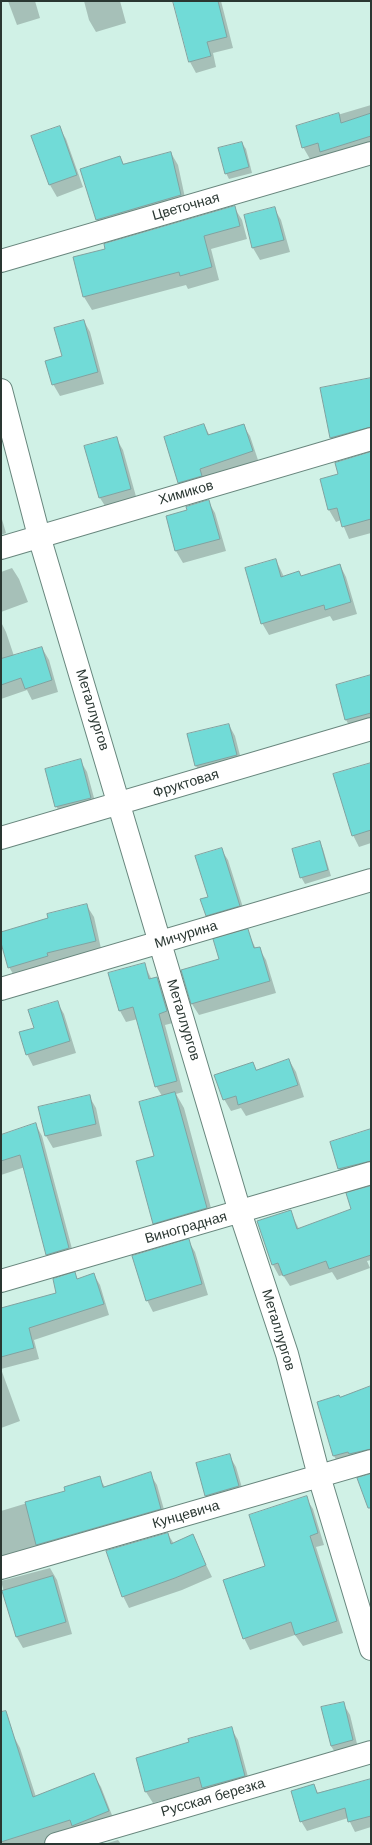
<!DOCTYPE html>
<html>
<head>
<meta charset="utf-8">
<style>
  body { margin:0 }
  #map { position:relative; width:372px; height:1845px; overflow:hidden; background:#d0f1e6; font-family:Helvetica,sans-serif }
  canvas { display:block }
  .frame { position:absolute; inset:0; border:2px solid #2a3732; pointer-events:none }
</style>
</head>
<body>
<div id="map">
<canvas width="372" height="1845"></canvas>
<div class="frame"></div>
</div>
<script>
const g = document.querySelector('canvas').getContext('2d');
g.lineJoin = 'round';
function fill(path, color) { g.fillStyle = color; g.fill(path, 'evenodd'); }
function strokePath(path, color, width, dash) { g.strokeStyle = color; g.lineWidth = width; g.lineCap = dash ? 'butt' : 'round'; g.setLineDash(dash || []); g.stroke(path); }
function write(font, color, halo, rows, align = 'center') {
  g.font = font + ' Helvetica,sans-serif'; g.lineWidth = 3; g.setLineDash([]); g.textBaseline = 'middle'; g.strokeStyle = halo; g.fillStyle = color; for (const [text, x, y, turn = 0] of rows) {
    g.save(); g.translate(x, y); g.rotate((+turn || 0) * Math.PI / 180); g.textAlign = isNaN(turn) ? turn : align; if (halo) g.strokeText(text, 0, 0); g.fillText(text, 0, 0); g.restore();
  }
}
const shadow = new Path2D(`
  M8,1H35L40,18L17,25Z
  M84,1H120L126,23L96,32L89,20Z
  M175,1H221L233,48L213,53L216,67L196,73L190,62Z
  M371,105V149L328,163L324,155L310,159L303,147L297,127Z
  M59,127L66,139L83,187L57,197L50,185L33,137Z
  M242,143L246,149L252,173L229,179L226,173Z
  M171,153L178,165L187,207L104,231L97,220L81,170L120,157L124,165Z
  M234,207L242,220L247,239L211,249L219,280L188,289L186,285L92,310L84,297L74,258L107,249Z
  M274,208L281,220L290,252L260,260L253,248L245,216Z
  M84,321L90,332L104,384L60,396L53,384L63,356Z
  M371,379V441L339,451L331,438Z
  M204,425L210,436L243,425L250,436L259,463L186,494L179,482Z
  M116,438L123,450L137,500L107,509L100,498Z
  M371,458V533L349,539L341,520L336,522L329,510L321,480L339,475Z
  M208,501L215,513L226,551L183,563L176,551L167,517L188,511Z
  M1,516L6,533L1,535Z
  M276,560L284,577H301L340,565L346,577L357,614L333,621L330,616L269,635L262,623Z
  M12,568L19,579L28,602L1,612V572Z
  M1,622L6,632L14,656L42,648L49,660L58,692L32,700L27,690L1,699Z
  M371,684V726L353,732L346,720L337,685Z
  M229,725L235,736L243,767L202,777L196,766Z
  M80,760L87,772L97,809L63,818L56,806Z
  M371,764V843L359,847L353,835Z
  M320,842L323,849L331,876L305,884L301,877Z
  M221,849L228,860L246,917L213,927L207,915Z
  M87,906L94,917L102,953L16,979L9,967L1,939V933Z
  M247,931L256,949L259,948L266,960L276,993L199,1015L192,1004L221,959Z
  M144,964L152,980L157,978L163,990L173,1023L165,1025L183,1092L176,1094L184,1108L215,1223L163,1238L154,1223L155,1157L162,1096L156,1086L138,1019L126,1022L120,1011Z
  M57,1002L64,1014L76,1053L33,1066L27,1054L35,1028Z
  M289,1060L296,1072L304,1097L246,1116L241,1108L231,1111L224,1099L253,1063L257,1071Z
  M89,1096L96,1108L102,1136L53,1148L46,1136L40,1108Z
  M36,1125L42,1136L75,1260L54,1266L47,1254L25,1167L1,1175V1136Z
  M371,1130V1174L346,1180L339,1169L331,1143Z
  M371,1186V1260L367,1261L370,1268L337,1280L332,1272L290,1286L283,1275L279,1276L273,1265L258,1222L290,1211L299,1229L353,1210L347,1194Z
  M188,1240L195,1252L208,1295L153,1312L147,1300Z
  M75,1274L78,1280L94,1275L100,1285L109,1315L34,1340L39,1359L1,1369L20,1421L1,1428V1309L57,1293Z
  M371,1387V1463L341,1468L334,1456L318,1402L340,1398Z
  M229,1455L236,1467L245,1498L212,1507L206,1496Z
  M150,1474L157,1485L167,1520L1,1570V1511L67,1491L99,1478L105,1487Z
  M306,1498L313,1509L324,1545L316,1547L343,1633L303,1646L295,1635L250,1650L244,1638L266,1566Z
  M168,1534L174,1544L192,1536L212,1577L182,1590L129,1608L123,1596Z
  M50,1568L57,1580L72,1634L23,1648L16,1636L1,1581Z
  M343,1703L350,1715L359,1752L338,1757L331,1746Z
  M231,1728L238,1740L251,1788L210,1800L204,1789L153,1803L146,1792L190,1743Z
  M13,1735L20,1748L36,1797L93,1774L101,1787L117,1828L77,1833L43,1844H1V1739Z
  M371,1780V1827L355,1832L348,1818L307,1831L301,1821L314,1785L318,1793Z
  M118,1840L121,1844H104Z`);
const building = new Path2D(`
  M173,1H218L227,37L207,42L211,56L189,62Z
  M339,113L341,123L371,113V136L320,152L318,143L302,148L296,126Z
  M60,126L77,175L49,185L31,136Z
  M242,142L249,167L225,174L218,148Z
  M171,152L181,195L96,220L80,169L120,156L123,164Z
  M235,206L240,226L204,236L212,267L180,276L179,272L83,297L73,257L105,249L104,244Z
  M275,207L284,240L252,248L244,215Z
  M84,320L98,372L52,385L45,361L62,356L54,328Z
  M371,378V427L330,438L320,388Z
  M204,424L208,435L244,424L253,451L200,469L202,476L178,483L164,437Z
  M117,437L131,489L99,498L84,446Z
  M371,452V519L342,527L337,508L328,510L320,479L338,474L335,463Z
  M209,500L220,539L175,551L166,516L187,510L186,507Z
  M276,559L281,577L299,571L301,576L340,564L351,602L325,610L324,605L261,624L245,568Z
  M42,647L52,680L25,689L21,678L1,685V659Z
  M371,675V713L345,720L336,685Z
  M229,724L237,755L195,766L187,734Z
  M81,759L91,798L55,807L45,769Z
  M371,763V830L352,836L333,774Z
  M320,841L328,870L300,878L292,849Z
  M222,848L240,906L206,916L200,899L208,897L195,856Z
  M87,904L96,941L47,953L48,956L8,968L1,943V932L48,918L47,914Z
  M248,929L254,948L260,947L270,981L191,1004L181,970L219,959L213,939Z
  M145,963L149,979L157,977L167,1011L159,1014L177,1081L155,1087L133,1007L119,1011L108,973Z
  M58,1001L70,1041L26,1055L19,1032L34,1028L28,1010Z
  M289,1059L298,1085L238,1105L236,1096L223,1100L214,1075L253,1062L256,1070Z
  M175,1092L207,1208L153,1224L136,1161L154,1156L139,1102Z
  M90,1095L96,1124L45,1136L38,1107Z
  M36,1123L69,1248L46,1255L20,1155L1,1161V1135Z
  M371,1129V1161L338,1169L330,1142Z
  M371,1186V1255L329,1269L326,1261L283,1276L278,1263L272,1265L257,1221L291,1210L297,1229L351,1209L346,1193Z
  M189,1239L202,1284L146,1301L132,1256Z
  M75,1272L77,1279L94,1273L104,1304L29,1328L34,1348L1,1357V1308L56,1293L53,1279Z
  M371,1386V1449L349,1454L348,1452L333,1456L317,1402L339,1395L340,1397Z
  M230,1454L239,1486L205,1496L196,1463Z
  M151,1472L161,1509L36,1545L25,1502L65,1491L64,1487L100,1476L103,1487Z
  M371,1474V1508H368L357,1478Z
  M307,1496L318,1533L310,1536L337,1621L295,1635L291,1622L243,1639L223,1580L265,1566L249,1515Z
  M168,1533L171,1544L193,1534L206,1565L175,1578L122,1597L106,1551Z
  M53,1576L66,1622L16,1637L2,1591Z
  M344,1702L353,1740L331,1746L321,1707Z
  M6,1711L33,1797L94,1773L109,1811L72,1826L70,1820L1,1842V1712Z
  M232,1727L245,1776L202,1788L199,1777L145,1792L136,1758L189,1742L188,1739Z
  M371,1779V1816L348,1822L345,1808L300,1822L291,1791L314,1784L317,1793Z`);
const minor = new Path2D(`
  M1,261L371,153
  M1,390L39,536L240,1212L287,1354L319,1476L371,1649
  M1,548L371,439
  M1,838L371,729
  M1,989L371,880
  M1,1281L371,1173
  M1,1568L371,1461
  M56,1844L371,1752`);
const streetNames = [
  ["Цветочная",186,207,-16],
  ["Химиков",186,493,-16],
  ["Металлургов",92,710,73],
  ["Фруктовая",186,784,-17],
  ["Мичурина",186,935,-17],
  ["Металлургов",183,1020,73],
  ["Виноградная",186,1228,-16],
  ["Металлургов",278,1330,73],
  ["Кунцевича",186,1515,-16],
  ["Русская березка",213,1798,-16]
];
fill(shadow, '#0003');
fill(building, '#71dbd7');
strokePath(building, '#80a2a0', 1);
strokePath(minor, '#68867d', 24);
strokePath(minor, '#fff', 22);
write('14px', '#2a3732', '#fff', streetNames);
</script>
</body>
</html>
